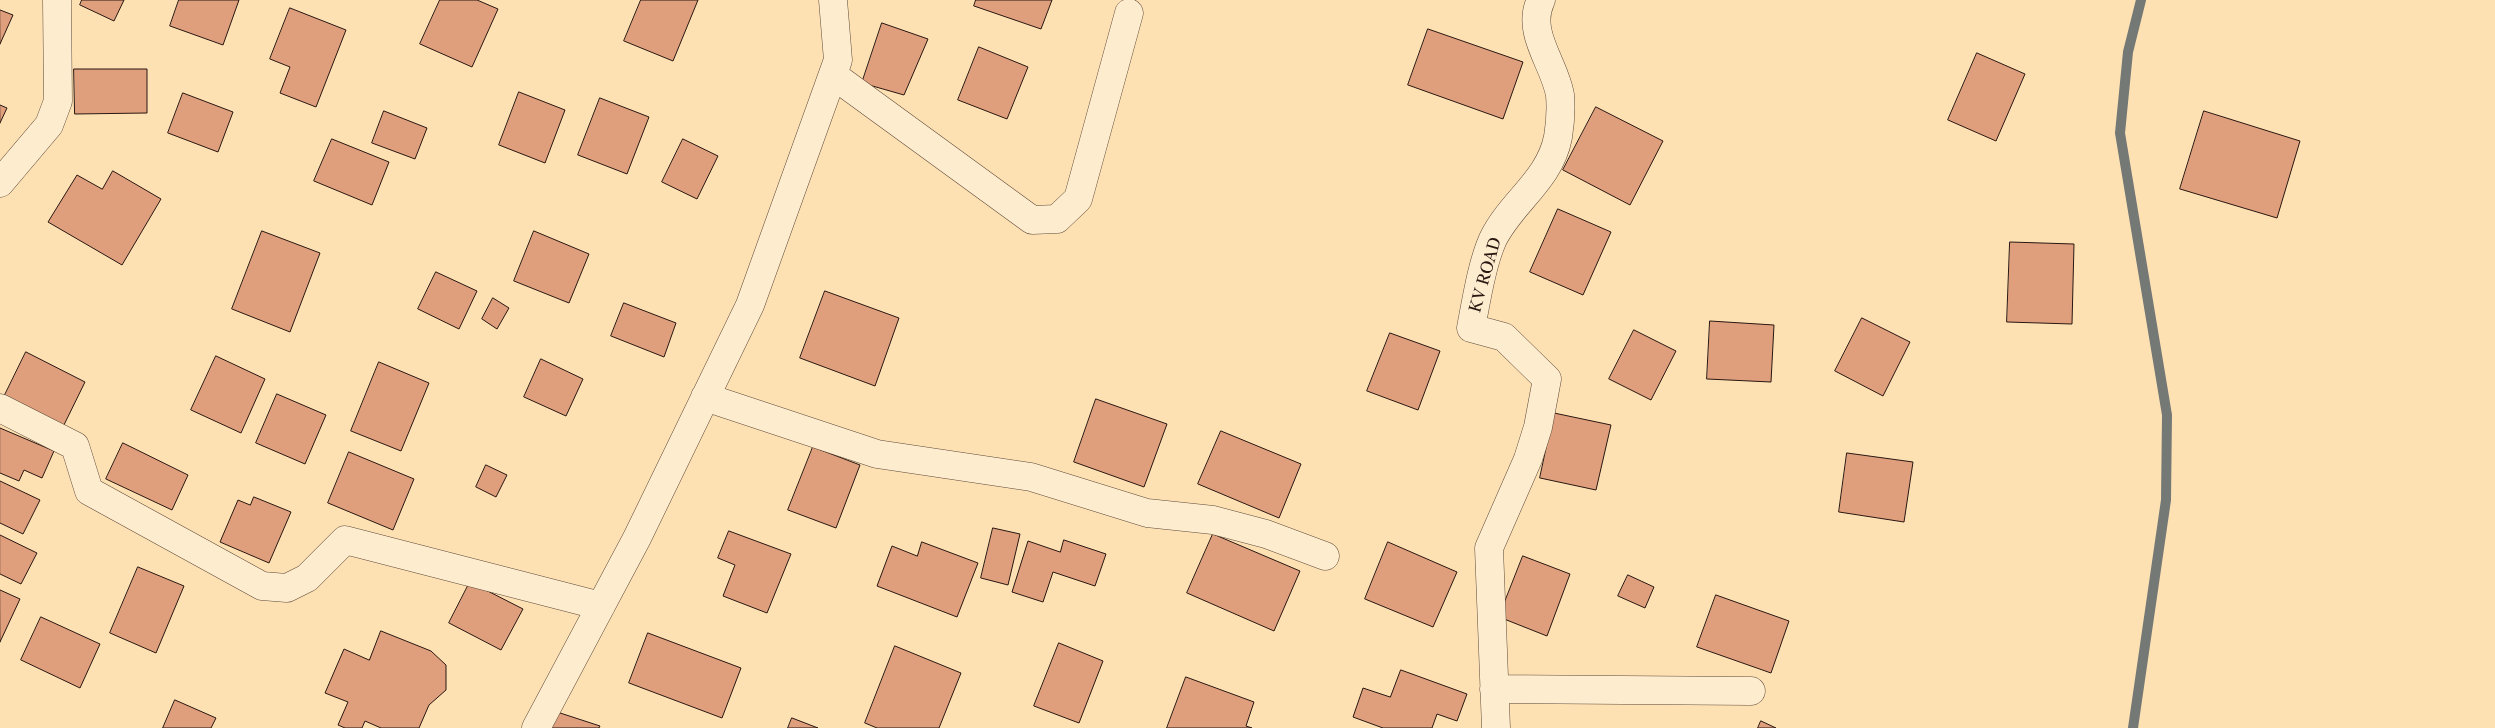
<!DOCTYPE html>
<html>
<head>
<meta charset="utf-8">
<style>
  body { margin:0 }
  canvas { display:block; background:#fee1b3 }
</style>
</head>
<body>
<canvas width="2495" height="728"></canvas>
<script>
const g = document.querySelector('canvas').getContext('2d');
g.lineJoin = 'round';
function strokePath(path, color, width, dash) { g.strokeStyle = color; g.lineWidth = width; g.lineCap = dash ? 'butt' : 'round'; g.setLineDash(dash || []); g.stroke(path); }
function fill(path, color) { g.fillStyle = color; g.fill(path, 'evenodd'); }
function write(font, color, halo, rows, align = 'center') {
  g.font = font + ' "Libre Caslon Text",serif'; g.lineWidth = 4; g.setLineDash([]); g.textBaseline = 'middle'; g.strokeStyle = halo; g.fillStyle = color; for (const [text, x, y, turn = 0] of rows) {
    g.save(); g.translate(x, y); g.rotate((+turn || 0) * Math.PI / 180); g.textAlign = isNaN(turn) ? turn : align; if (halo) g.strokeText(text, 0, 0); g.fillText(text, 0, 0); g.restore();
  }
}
const stream = new Path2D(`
  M2133,728L2166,500L2167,415L2120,133L2128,52L2141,0`);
const building = new Path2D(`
  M82,0H124L114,21L80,5Z
  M179,0H239L223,45L170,26Z
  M440,0H477L498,9L472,67L420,44Z
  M641,0H698L673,61L624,41Z
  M976,0H1052L1041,29L974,6Z
  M290,8L346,30L316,107L280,93L290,67L270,59Z
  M0,10L13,15L0,44Z
  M882,23L928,39L904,95L862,83Z
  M1428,29L1523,62L1503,119L1408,85Z
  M979,47L1028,67L1007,119L958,100Z
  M1977,53L2025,74L1996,141L1948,120Z
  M74,69H147V113L75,114Z
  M519,92L565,110L545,163L499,145Z
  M183,93L233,112L218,152L168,133Z
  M600,98L649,117L627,174L578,155Z
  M0,105L7,108L0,123Z
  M1596,107L1663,141L1630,205L1563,170Z
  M384,111L427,128L415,159L372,143Z
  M2204,111L2300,141L2277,218L2180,189Z
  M332,139L389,162L372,205L314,181Z
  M683,139L718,156L697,199L662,182Z
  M113,171L161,199L122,265L48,222L77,175L102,189Z
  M1558,209L1611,232L1583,295L1530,272Z
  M262,231L320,253L290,332L232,309Z
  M534,231L589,254L569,303L514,281Z
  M2010,242L2074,244L2072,324L2007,322Z
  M436,272L477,291L459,329L418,309Z
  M825,291L899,318L875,386L800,358Z
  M493,298L509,308L497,329L482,319Z
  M624,303L676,323L664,357L611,336Z
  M1862,318L1910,342L1883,396L1835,371Z
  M1710,321L1774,325L1771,382L1707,379Z
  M1634,330L1676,351L1651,400L1609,379Z
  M1390,333L1440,351L1418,410L1367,391Z
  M26,352L85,382L61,431L2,401Z
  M216,356L265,379L241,433L191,410Z
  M541,359L583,379L566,416L524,397Z
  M379,362L429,383L401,451L351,431Z
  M277,394L326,415L305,464L256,443Z
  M1096,399L1167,424L1144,487L1074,462Z
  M1554,413L1611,425L1596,490L1540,478Z
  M0,428L54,451L42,478L24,470L19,481L0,473Z
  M1221,431L1301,464L1279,518L1198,484Z
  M123,443L188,475L172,510L106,479Z
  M813,447L860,465L836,528L788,510Z
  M349,452L414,479L393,530L328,503Z
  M1847,453L1913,462L1904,522L1839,512Z
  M486,465L507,475L496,497L476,487Z
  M0,481L40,500L23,534L0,523Z
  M254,497L291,512L269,563L220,542L238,500L250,505Z
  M993,528L1020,534L1008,585L981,578Z
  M729,531L791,554L767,613L723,596L735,565L718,558Z
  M1213,534L1300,571L1274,631L1187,593Z
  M0,535L37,553L21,584L0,574Z
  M1064,540L1106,554L1095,586L1053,572L1043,602L1012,592L1028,541L1060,552Z
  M922,542L978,563L957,617L877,586L892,546L917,556Z
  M1388,542L1457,572L1433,627L1365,599Z
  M1523,556L1570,574L1547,636L1499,617Z
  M138,567L184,586L156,653L110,633Z
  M1628,575L1654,587L1645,608L1618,596Z
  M470,582L523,609L501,650L449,623Z
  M0,590L20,599L0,642Z
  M1716,595L1789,621L1771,673L1697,647Z
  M41,617L100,644L80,688L21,660Z
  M381,631L431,651L446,665V690L429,705L419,728H381L365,721L362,728H345L338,725L348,702L325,693L344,649L369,660Z
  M648,633L741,668L722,718L629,683Z
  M1059,643L1103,661L1079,723L1034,706Z
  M895,646L961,673L939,728H877L865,723Z
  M1401,670L1467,694L1457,721L1437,714L1432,728H1383L1353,717L1363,688L1390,697Z
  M1186,677L1254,702L1246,726L1252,728H1167Z
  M175,700L216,718L211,728H163Z
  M554,711L600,726L599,728H549Z
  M792,718L818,728H788Z
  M1761,721L1776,728H1758Z`);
const minor = new Path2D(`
  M833,75L1032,220L1057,219L1078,199L1129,13
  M0,183L49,125L58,101L57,0
  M705,397L877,454L1031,477L1147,513L1213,520L1266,534L1325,556
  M0,408L75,446L89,491L262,586L287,588L307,578L345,540L601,606
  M1494,689L1751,691
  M536,728L637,538L750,305L838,60L833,0
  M1496,728L1489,548L1528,459L1538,427L1547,379L1504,337L1471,328C1476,302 1482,263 1493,239C1511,202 1550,180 1558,137C1560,125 1561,107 1560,95C1555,64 1525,32 1541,0`);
const streetNames = [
  ["KV ROAD",1486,275,-74]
];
strokePath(stream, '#747976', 10);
fill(building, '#df9f7c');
strokePath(building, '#281711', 1);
strokePath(minor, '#5e4a3a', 29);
strokePath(minor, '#feecce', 28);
write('16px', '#281711', '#feecce', streetNames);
</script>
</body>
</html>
